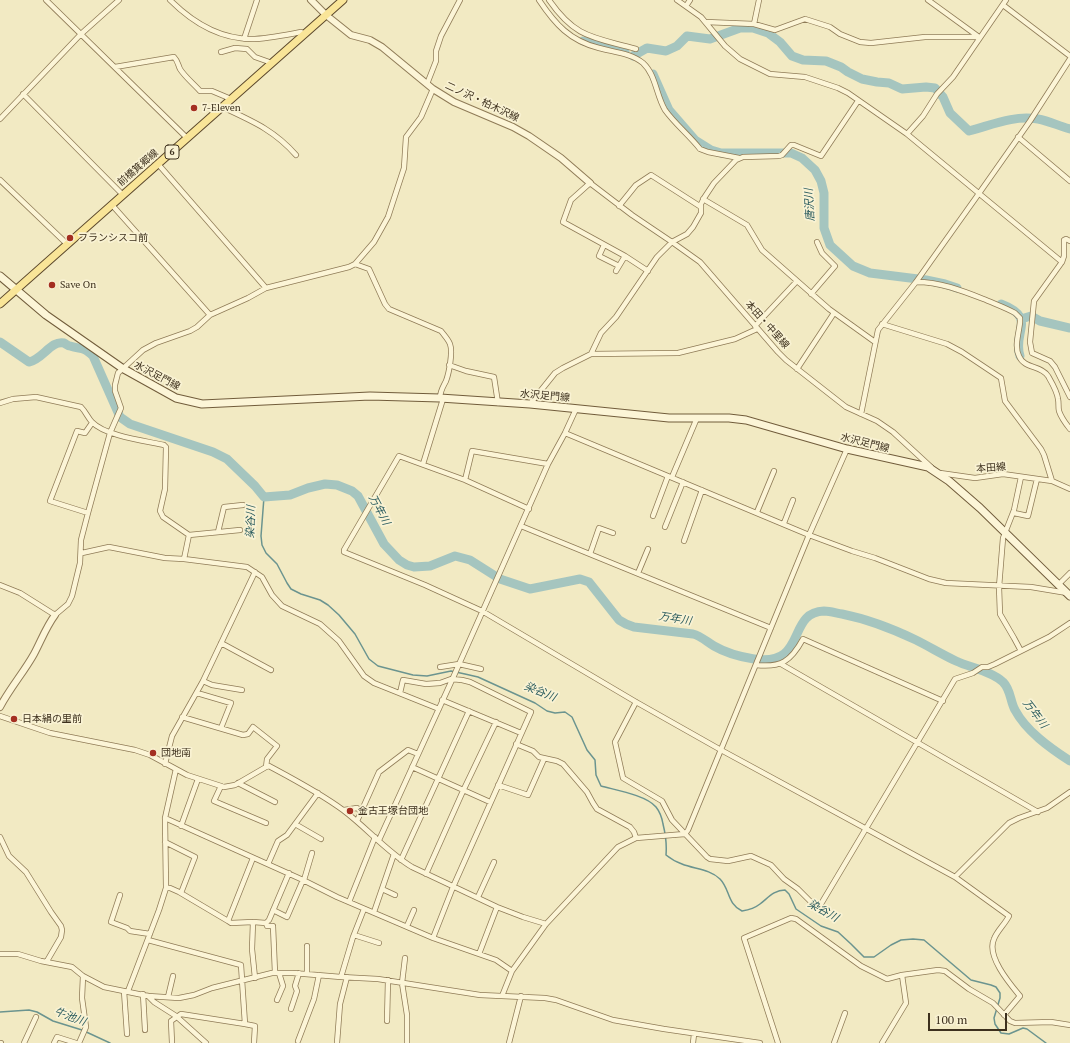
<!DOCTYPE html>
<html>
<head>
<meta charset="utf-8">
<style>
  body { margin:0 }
  #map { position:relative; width:1070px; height:1043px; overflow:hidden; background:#f2eac3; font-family:"PT Serif",serif }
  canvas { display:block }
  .scale { position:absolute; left:928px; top:1013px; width:79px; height:18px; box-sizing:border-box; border:2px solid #3d301d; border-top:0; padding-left:5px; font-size:12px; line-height:14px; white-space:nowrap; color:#3d301d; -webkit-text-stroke:3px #f9f2d3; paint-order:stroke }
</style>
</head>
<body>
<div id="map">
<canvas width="1070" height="1043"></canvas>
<div class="scale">100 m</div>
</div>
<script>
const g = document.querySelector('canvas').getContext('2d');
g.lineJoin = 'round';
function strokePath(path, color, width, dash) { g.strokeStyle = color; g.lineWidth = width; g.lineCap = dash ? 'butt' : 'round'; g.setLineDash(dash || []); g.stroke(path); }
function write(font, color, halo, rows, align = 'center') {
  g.font = font + ' "PT Serif","Noto Sans JP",serif'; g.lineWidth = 3.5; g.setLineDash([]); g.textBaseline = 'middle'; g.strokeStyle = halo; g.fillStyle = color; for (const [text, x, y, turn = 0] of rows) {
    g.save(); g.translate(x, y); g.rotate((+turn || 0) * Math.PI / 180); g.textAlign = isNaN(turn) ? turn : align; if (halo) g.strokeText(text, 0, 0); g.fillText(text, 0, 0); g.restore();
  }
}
const stream = new Path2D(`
  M264,497L261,536L262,545L266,553L277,564L287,583L291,589L301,594L320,600L328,605L339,615L355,634L369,659L378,666L413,675L427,676L451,671L465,674L478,677L535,703L547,711L555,713L565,712L572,717L587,750L595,760L596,775L601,786C615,790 646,795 656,807C660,812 662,818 663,824C666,836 667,843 666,855C671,859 676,862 682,864C694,869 710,869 720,879C730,889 727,904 742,911C748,910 755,908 760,904C768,898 774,890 785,890L789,894L796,909L821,926L838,932L851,944L864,957H874L891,945L901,940L913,939L924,940L971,980L991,985L996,987L1000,993V998L994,1018L995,1024L1001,1033L1009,1034L1023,1028L1027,1029L1046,1043
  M0,1012L29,1010L37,1012L53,1021L82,1030L110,1043`);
const river = new Path2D(`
  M583,41L625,52
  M633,56L647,48L666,51L677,46L687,36L710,39L740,28H753L768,33L780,42L792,56L803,60L826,61L841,67L848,72L862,79L877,82L889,83L902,89L926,87L935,88L943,97L950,113L969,131C992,125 1013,115 1038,119C1049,121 1059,126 1070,129
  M653,74L669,110L695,140L711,150L721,153H791L802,158L815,170L821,181L824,193V228L830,245L853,266L870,273L926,280L945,284L957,288
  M1001,304C1038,318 1012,332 1020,356
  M1021,319L1031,316L1040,321L1070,328
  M0,342L29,362C43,359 51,340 64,343C66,344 68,346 70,346C82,350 82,346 93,356L120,417L130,424L213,452L227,459L255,486L264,497L290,495L308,488L325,484L337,485L352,491L358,496L384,544L399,560L407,565L414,567L430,566L455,556L470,560L500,579L530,589L580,579L589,582L619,620L626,624L634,627L693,634C701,636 707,642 714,646C726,653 741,657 754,659C808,667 786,612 824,611C830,611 836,613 842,614C867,619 893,629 916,640C930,647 943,655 956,661C971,668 991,671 1003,682C1011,690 1010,701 1015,710C1026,731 1050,748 1070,761`);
const minor = new Path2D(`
  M46,0L187,138
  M170,0C193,23 222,40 255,39C271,38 286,35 301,32L305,34
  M539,0C555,24 570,41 599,48C613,52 631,53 643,63C656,75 656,95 665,110C675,124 689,135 700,149L708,152L739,158
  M549,0C576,39 594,37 636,49
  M677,0L701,17L725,46L740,59L770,74L805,77L838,88L848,93L907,134L1062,262L1034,301L1030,342L1032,353L1050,361L1055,367L1070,397
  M1003,5L1070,56
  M686,6L690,0
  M706,22L754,24L775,30L805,19L830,27L840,34L860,42L871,43L925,37H979L928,0
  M754,24L759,0
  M244,39L257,0
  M221,52L235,48L247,49L255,57L272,63
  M115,67L174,57C178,61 178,65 180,69C185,77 194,84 200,91H212L231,99
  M427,84L436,61V51L441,36L460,0
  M23,94L123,195
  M222,107C252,121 274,130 296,155
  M0,119L81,34L119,0
  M907,134L923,116L937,94L953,77L1006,0
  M1018,137L1070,181
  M158,164L266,288
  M0,180L67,244
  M703,199L747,225L762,250L829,309L875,342
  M112,205L210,315
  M619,206L636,185L651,175L701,207
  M604,245L599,256L619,266
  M1062,262L1064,256V240L1066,239L1070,241
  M355,264L369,269L385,304L389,309L441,331C444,335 448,339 450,344C453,352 449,373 446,381C443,387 440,391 440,398
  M616,271L625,256
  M648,271L625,256L563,222L571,200L590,183L632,215L672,242L700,262L778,352L786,360L846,407L877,421L893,432L931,467
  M916,282C941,282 963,291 986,300C995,304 1006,308 1015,313L1020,318V322C1019,333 1014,346 1019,356C1024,369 1041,365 1048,376C1052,383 1057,391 1058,399C1059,403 1058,407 1059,411C1061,417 1066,424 1070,429
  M811,294L835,266L822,253L817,242
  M882,324L947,344L962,352L1001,378L1005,401L1041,449L1044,455L1052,481
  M755,326L797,281
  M591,354L678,353L735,339L757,329
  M449,365L466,371L494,377L498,403
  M797,369L834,313
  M0,403L13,399L36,397L81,407C86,412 88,418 92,422C105,436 146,441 164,445L166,447L165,489L160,511L163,517L189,535L184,559L247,567L262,577L272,595L282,606L320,624L339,641L364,676L374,683L439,709
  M530,404L555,373L563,368L591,354L601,333L616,317L657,257L672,242L687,234L693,227L701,213V204L704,198L714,183L736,160L743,157L779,156L782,155L791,145H794L821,156L858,101
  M861,414L878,330L916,282L980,192L1030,121L1070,59
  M565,433L809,535L852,551L875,558L929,579L946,583L1031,587L1067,593
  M423,464L443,399
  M940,473L975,478L1003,474L1052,481L1070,489
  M672,477L697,418
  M465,480L472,451L548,464
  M529,509L465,480L399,456L344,550V552L425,585L482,611L636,702L721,750L955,877L1009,916C1005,924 997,931 994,939C986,956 1010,984 1020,996L1004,1015
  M757,512L774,471
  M88,513L50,501L77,431L85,433L92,423
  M1014,513L1028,516L1037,479
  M653,516L668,476
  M784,523L793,500
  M521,526L771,628
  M665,527L683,482
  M218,532L224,507L243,505
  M189,535L240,530
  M684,541L702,490
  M82,553L109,547L165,558L184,559
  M590,554L599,528L613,533
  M638,573L648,549
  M0,585L20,593L55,615L68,604L72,596L80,563L81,540L88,513L110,433L121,408L115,391V385L118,373L143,350L156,343L190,331L197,327L210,315L248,298L266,288L349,267L355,264L374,242L388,217L404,168L406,137L421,117L433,89
  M1058,585L1070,573
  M221,643L271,670
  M1021,651L1014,638L1000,614L999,587L1003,538L1014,510L1021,477
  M781,664L1038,812
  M756,665C781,668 791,661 803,639L943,701
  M440,667L459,664L481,669
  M203,681L212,685L242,690
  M197,693L231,703L221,728
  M400,693L403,680L426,684L440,683L451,679L462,680L470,682L531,712L453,887L433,938
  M442,700L521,733
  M636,702L615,742L623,778L662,801L672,820L707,857L710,859L728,861L751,856L771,865L784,879L798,889L818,909L955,679L973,673L982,667H988L995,664L1049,637L1070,623
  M0,716L50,733L135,750L150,755L187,775L224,787L235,785L266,767L269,766C295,780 320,793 343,810C367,828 387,852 412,867L497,907L523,917L546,924
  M182,717L243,735L248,734L253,727L277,746L267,759L266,767
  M516,744L533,751L539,757L557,761L563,764L587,792L593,803L597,809L630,827L634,832L636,838
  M165,764L172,736L203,681L255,572
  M412,767L490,802
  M238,783L275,802
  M498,785L528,795L544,759
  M221,786L214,801L266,823
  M344,810L357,808L361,811
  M165,818L303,880L337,897L433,938L496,960L512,971
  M357,821L379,772L408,750L418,754
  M295,824L321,839
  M181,826L198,779
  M0,837L9,856L26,872L51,912L61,926L62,930L61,937L47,961
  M379,840L452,680L548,464L565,433L576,409
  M165,842L195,857L181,893
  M401,860L469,711
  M268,864L278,841L287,835L318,793
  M426,874L463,791L496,722
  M955,877L1009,823L1019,818L1047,808L1070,792
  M304,880L312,853
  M166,888H170L179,892L228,921L253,858
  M382,889L395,895
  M120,895L111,922L127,928L130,931L150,934
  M478,897L494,862
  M349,902L375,837
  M273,910L287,917L303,880
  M374,912L394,854
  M228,921L231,923L253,922L252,949L255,978
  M253,922L266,923L269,920L289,873
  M266,923L267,926H273L275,973
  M407,926L414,910
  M354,935L379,943
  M148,940L241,965L245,1024L181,1014L171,1021L172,1043
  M307,946V974
  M0,954H18L41,961L72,967L83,976L104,987L148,996L179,998L194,995L212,988L272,973H293L341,977L378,979L480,995L545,998L556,1000L613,1020L664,1029L760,1043
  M479,954L497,907
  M405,958L402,983L407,1015V1043
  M341,977L353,937L364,909
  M124,991L127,1034
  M128,991L159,910L166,888L165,818L176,769
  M143,994L145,1030
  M148,996L154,1002L176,1016L206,1043
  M502,996L512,971L546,924L618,847L636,838L685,834L688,830L809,535L847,449
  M168,997L173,976
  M277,1000L283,986L279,973
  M291,1009L297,991L295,986L299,973
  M387,1021L388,980
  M245,1024L255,1026L254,1043
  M298,1041L314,999L319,975
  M0,1043H1
  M24,1043L36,1017
  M54,1043L57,1037L76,1043
  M79,1043L86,1027L82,998L83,976
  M337,1043L340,1004L347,977
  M509,1043L521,996
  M693,1043L694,1034
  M778,1043L744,938L791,918L796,919L861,966L887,979L902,975L938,970L945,971L969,989L993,1003L1010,1021L1015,1023L1051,1022L1070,1025
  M834,1043L845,1013
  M882,1043L906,1003L902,975`);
const tertiary = new Path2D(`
  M311,0L326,15L351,35L370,40L382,47L433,89L454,102L513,127L529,136L561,158L590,183
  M0,707C10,688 24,672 34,654C41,641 46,627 55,615`);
const secondary = new Path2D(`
  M0,276L46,315L122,368L176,398L202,404L370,396L440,398L530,404L669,418H729L746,420L847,449L928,467L949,481L980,508L1070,596`);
const primary = new Path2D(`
  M0,304L343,0`);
const markers = [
  [194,108,4,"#a42f21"],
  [70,238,4,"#a42f21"],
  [52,285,4,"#a42f21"],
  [14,719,4,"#a42f21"],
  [153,753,4,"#a42f21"],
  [350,811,4,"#a42f21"]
];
const shields = [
  [172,152,14]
];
const shieldNames = [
  ["6",172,152]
];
const streetNames = [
  ["二ノ沢・柏木沢線",482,102,25],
  ["前橋箕郷線",138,168,-41],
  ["本田・中里線",767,325,48],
  ["水沢足門線",157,376,28],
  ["水沢足門線",545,396,5],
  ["水沢足門線",865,443,14],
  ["本田線",991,468,-4]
];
const poiNames = [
  ["7-Eleven",202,108],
  ["フランシスコ前",78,238],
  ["Save On",60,285],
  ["日本絹の里前",22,719],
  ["団地南",161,753],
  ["金古王塚台団地",358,811]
];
const waterNames = [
  ["唐沢川",810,205,-93],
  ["万年川",379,510,62],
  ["染谷川",251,522,-88],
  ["万年川",675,619,9],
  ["染谷川",540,692,22],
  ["万年川",1035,714,53],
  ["染谷川",823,911,29],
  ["牛池川",70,1017,20]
];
strokePath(stream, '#6b948f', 1.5);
strokePath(river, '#a5c5bf', 9);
strokePath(minor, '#8f7b57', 6);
strokePath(tertiary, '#8f7b57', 8);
strokePath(secondary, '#715c3b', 9);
strokePath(primary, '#5c482c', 9);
strokePath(minor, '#fcf5d7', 4.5);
strokePath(tertiary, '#fcf5d7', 6);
strokePath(secondary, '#fcf5d7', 7);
strokePath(primary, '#f9e598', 7);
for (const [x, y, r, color] of markers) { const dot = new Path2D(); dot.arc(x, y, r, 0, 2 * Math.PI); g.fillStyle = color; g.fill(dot); strokePath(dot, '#f9f2d3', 1.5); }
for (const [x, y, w] of shields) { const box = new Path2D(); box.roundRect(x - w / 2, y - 7, w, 14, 3); g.fillStyle = '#f9f2d3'; g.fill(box); strokePath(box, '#3d301d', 1); }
write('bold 9px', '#3d301d', null, shieldNames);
write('10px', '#3d301d', '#f9f2d3', streetNames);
write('10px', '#3d301d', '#f9f2d3', poiNames, 'left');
write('italic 11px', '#2b5c5f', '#f9f2d3', waterNames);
</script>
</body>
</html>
